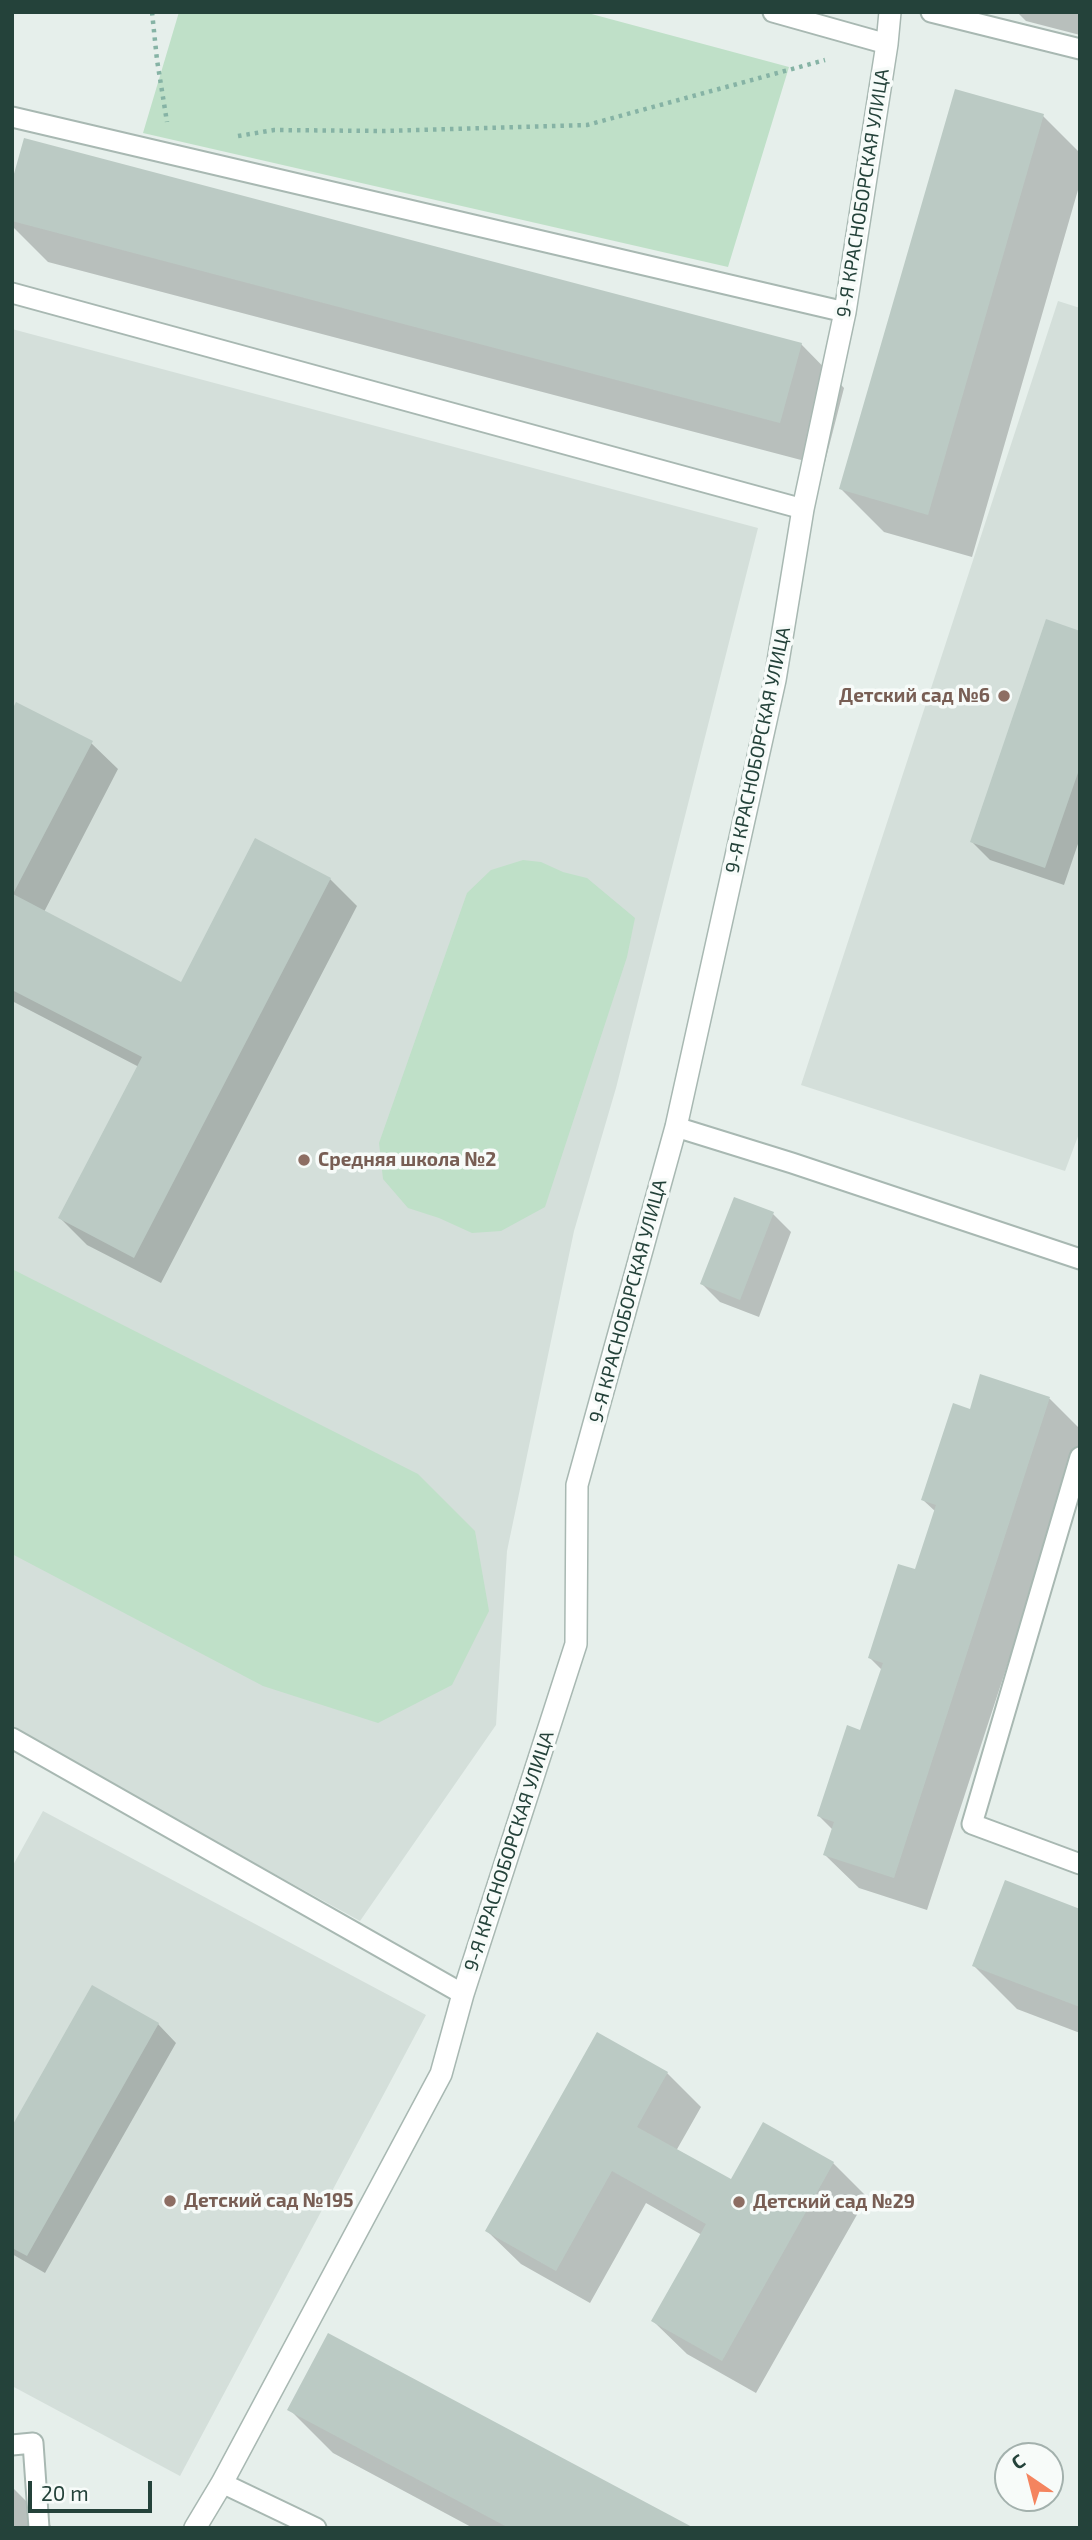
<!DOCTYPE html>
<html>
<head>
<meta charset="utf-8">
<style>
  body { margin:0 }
  #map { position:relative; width:1092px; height:2540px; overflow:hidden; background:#e6efeb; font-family:"Exo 2",sans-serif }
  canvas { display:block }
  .frame { position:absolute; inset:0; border:14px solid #24423a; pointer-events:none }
  .north { position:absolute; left:994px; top:2442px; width:70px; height:70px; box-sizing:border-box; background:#f7fbf9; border:2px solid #a3b1ad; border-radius:50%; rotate:325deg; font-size:19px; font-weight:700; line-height:28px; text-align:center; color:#24423a }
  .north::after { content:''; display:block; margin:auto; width:24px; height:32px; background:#f4845f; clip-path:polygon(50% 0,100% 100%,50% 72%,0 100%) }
  .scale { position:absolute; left:28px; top:2481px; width:124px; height:32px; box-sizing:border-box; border:4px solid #24423a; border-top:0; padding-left:9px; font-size:21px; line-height:24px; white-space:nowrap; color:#24423a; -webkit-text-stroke:5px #f7fbf9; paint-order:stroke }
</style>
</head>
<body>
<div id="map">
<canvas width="1092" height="2540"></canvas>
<div class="frame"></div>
<div class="north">С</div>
<div class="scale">20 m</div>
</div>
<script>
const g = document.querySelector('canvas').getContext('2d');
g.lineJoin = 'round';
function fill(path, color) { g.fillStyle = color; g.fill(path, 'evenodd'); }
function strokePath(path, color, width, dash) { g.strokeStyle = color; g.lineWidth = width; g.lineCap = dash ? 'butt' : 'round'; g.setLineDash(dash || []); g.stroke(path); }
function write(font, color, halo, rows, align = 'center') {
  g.font = font + ' "Exo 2",sans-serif'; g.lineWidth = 7; g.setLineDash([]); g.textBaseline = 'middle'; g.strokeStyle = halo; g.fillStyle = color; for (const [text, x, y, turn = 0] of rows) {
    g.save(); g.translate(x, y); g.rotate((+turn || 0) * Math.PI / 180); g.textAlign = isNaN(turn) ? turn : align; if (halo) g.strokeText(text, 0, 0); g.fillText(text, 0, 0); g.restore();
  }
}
const built = new Path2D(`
  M1058,301L1080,308V1131L1065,1171L801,1085Z
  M12,329L758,528L616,1088L574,1231L507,1551L496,1725L360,1921L12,1730Z
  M43,1811L426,2015L180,2476L12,2386V1867Z`);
const green = new Path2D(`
  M179,12H584L789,67L728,267L143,133Z
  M523,860L541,862L563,872L587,878L635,918L627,957L545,1207L501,1231L472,1233L439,1218L408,1208L383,1179L379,1143L467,893L491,870Z
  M12,1269L418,1474L475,1531L489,1611L452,1685L378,1723L263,1686L12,1554Z`);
const shadow = new Path2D(`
  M1017,12H1080V35L1026,21Z
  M1043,116L1080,153V183L972,557L884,532L841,489Z
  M12,187L801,344L844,388L824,466L48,262L12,226Z
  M1080,632V838L1064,885L990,860L972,842Z
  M12,714L91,743L118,769L44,912L182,984L330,879L357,906L161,1283L87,1245L60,1218L139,1067L12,1001Z
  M773,1214L791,1232L759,1317L720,1302L702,1284Z
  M981,1377L1050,1399L1080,1429V1443L927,1910L859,1888L825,1855L833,1830L819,1816L862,1732L882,1670L870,1658L917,1572L936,1512L923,1500L971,1411Z
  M1080,1911V2033L1017,2009L974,1966Z
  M158,2024L176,2043L45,2273L12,2254V2130Z
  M667,2073L701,2107L676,2151L731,2182L833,2163L867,2197L756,2393L687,2354L653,2321L702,2235L646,2203L590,2303L521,2264L487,2231Z
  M290,2410L691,2528H473L333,2453Z
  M12,2487L53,2528H12Z`);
const building = new Path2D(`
  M955,89L1044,114L928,515L839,489Z
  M24,138L802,343L780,423L12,221V181Z
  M1046,619L1080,631V767L1045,868L970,842Z
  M16,702L93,741L13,894L181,982L255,838L331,878L134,1258L58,1218L142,1057L12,990V710Z
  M734,1197L774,1212L740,1300L700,1284Z
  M980,1374L1050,1397L894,1878L823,1855L834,1822L817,1816L847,1725L860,1730L883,1663L868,1658L898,1564L915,1569L936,1505L921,1500L953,1403L970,1409Z
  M1005,1880L1080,1909V2007L972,1966Z
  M92,1985L159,2023L27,2256L12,2248V2126Z
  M597,2032L668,2072L637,2127L731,2179L763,2122L834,2162L722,2361L651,2321L706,2224L612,2171L556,2271L485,2231Z
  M328,2333L694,2528H509L287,2410Z`);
const path = new Path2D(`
  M152,12L157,60L167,122
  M238,136L274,130L384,131L587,125L825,60`);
const service = new Path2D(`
  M773,12L887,44
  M931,12L1080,49
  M12,117L845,312
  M12,293L803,509
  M676,1127L792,1163L1080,1259
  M1080,1457L972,1824L1080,1864
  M12,1738L463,1994
  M12,2445L33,2443L39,2528
  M222,2483L316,2528`);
const minor = new Path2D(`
  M195,2528L222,2483L441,2074L463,1994L576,1644L577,1485L676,1127L775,680L803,509L845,312L887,44L890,12`);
const markers = [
  [1004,696,7,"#8d6e63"],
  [304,1160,7,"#8d6e63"],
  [170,2201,7,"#8d6e63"],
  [739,2202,7,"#8d6e63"]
];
const streetNames = [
  ["9-Я КРАСНОБОРСКАЯ УЛИЦА",863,193,-81],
  ["9-Я КРАСНОБОРСКАЯ УЛИЦА",758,750,-78],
  ["9-Я КРАСНОБОРСКАЯ УЛИЦА",628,1301,-75],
  ["9-Я КРАСНОБОРСКАЯ УЛИЦА",509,1851,-72]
];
const educationNames = [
  ["Детский сад №6",990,696,"right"],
  ["Средняя школа №2",318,1160],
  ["Детский сад №195",184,2201],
  ["Детский сад №29",753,2202]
];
fill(built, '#d4dfda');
fill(green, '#bfe0c8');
fill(shadow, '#0003');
fill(building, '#bbcac4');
strokePath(service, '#a8b8b2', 23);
strokePath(minor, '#a8b8b2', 24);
strokePath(path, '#86b3a5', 4.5, [3.5, 5]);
strokePath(service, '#fff', 19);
strokePath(minor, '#fff', 21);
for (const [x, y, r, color] of markers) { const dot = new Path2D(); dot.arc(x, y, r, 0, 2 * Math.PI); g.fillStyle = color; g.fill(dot); strokePath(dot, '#f7fbf9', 2.5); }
write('19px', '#24423a', '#f7fbf9', streetNames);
write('bold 19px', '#785e54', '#f7fbf9', educationNames, 'left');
</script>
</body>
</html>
